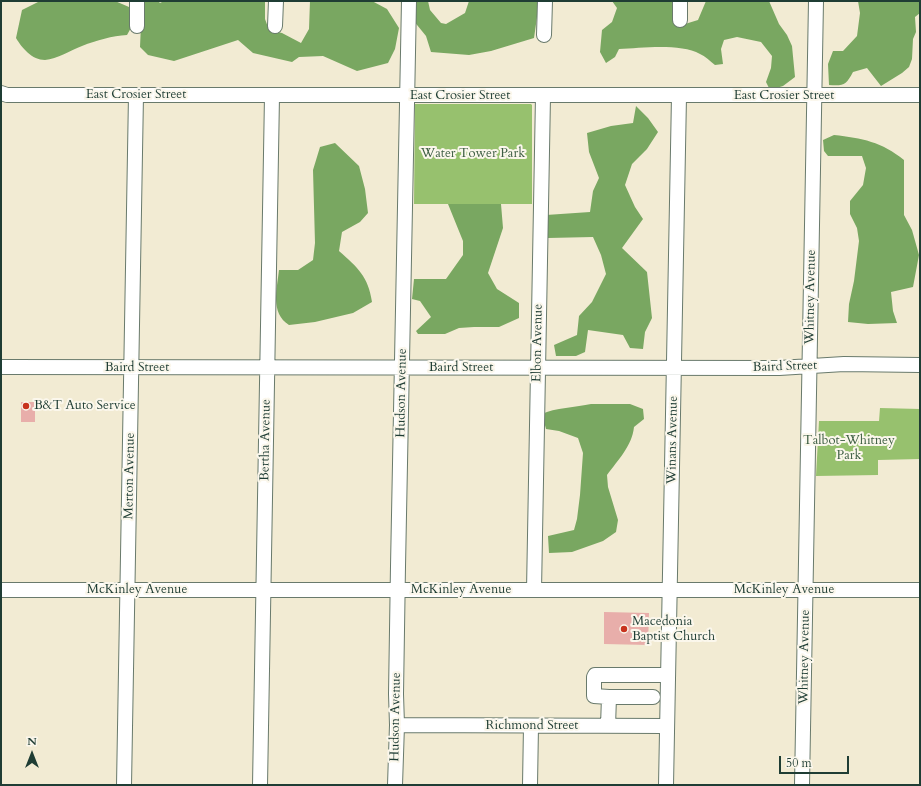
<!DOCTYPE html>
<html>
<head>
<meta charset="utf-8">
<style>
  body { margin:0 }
  #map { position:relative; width:921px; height:786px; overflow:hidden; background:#f2ebd3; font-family:Cardo,serif }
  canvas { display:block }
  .frame { position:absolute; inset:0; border:2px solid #1f3d34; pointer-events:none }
  .north { position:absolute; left:12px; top:734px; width:40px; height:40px; -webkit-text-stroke:3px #fbf7ec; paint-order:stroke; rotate:0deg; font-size:11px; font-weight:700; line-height:16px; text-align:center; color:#1f3d34 }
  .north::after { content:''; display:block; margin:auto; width:14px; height:18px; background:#1f3d34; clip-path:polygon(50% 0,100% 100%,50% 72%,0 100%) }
  .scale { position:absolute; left:779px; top:756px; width:70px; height:18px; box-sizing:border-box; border:2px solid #1f3d34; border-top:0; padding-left:5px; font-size:12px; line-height:14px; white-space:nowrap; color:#1f3d34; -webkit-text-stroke:3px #fbf7ec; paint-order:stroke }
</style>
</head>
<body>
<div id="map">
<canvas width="921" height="786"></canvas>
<div class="frame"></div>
<div class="north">N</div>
<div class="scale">50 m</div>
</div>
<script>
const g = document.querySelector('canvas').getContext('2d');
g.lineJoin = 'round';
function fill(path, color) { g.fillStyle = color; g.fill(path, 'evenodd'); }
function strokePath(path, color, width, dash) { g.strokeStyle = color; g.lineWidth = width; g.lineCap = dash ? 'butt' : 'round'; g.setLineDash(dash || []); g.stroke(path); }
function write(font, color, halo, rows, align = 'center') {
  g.font = font + ' Cardo,serif'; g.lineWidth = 4; g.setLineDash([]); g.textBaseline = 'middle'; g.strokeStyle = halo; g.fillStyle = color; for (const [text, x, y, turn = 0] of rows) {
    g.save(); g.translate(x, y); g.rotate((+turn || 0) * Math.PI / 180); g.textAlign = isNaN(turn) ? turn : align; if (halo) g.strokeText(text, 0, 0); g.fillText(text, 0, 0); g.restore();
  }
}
const green = new Path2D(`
  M415,104H531L532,105V204H414Z
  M880,408L920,409V459L878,460V475L816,476L819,421H879Z`);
const forest = new Path2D(`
  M40,1H115L129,7L132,26L127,35C112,36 97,40 82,46C71,50 57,59 45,60C32,60 22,48 16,38L22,10Z
  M142,1H158L160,3L164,1H265V19L269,30L282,33L301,43L309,29L310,1H372L387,9L399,28L395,49L388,63L357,71L323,56L299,57L292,62L253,53L238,40L174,61L148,55L140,47Z
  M416,1H428L430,10L441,23L446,24L465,13L469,1H537V17L534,38L491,51L469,55L431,52L426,36L413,20Z
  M612,1H674L673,17L685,24L698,20L706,1H769L779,24L787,35L792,46L795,77L783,86L770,90L766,82L771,68L772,56L761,42L737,37L724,40L721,49L723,64L715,65C710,61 705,56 700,54C680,43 642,48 619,49L615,57L606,63L600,52L602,30L612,22L617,8Z
  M858,1H920V13L915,17L916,32L913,39L912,59L909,67L902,73L881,86L867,68L853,72C846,85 844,86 829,85L828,64L833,51H843L857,36L860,13Z
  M636,106L648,118L658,132L647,149L632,164L625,185L635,207L643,219L622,248L647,272L652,318L645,332L643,349L630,348L623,335L588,330L585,352L576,356H556L554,345L577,335L579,316L592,302L606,274L601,255L593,237L548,238L546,215L590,212L593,191L599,178L589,152L587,133L611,126L633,123Z
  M834,135C862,138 882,142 904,160V215L912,230L919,255L913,287L891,292L893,311L897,323L868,324L848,322L849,304L854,281L859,241L857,228L850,214V201L863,185L866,168L862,156H828L824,151L823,140Z
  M335,143L359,166L365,189L368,213L360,222L342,232L339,251C358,268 368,276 372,302L353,313L315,322L289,325C270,313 277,289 279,270H298L313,260L315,243L313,170L320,147Z
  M448,204H501L503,228L488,273L497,289L519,303V318L499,327H474L459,328L445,334H418L416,331L431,317L420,301L412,299L414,279H446L463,255V241Z
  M591,404H630L643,409L644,419L634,427C632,446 618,460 607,475L608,487L618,520L616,532L603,541L572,552L549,553L548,536L574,530L577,519L580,495L583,453L578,438L559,431L546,429L542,414C554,408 577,407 591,404Z`);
const building = new Path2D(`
  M21,402H35V422H21Z
  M604,612L649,613L648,645L604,644Z`);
const minor = new Path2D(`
  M680,20V1
  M137,26V1
  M275,26L276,1
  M544,35L545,1
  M1,93L7,95H920
  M1,367L779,368L844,364L920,365
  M1,590H920
  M534,590L543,96
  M609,697L594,696V677L595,675H668
  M397,725L666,726
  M608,726L609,697H653
  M124,785L136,95
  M260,785L272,96
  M395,785L397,725L396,694L398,566L409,1
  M530,785L531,726
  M666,785L679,96
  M802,785L816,1`);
const markers = [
  [26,406,4,"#c8321e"],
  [624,629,4,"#c8321e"]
];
const streetNames = [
  ["East Crosier Street",136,95],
  ["East Crosier Street",460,96],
  ["East Crosier Street",784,96],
  ["Whitney Avenue",811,297,-89],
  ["Elbon Avenue",538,343,-89],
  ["Baird Street",785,367,-2],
  ["Baird Street",137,368],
  ["Baird Street",461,368],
  ["Hudson Avenue",402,393,-89],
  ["Bertha Avenue",266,440,-89],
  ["Winans Avenue",673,440,-89],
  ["Merton Avenue",130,476,-89],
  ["McKinley Avenue",137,590],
  ["McKinley Avenue",461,590],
  ["McKinley Avenue",784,590],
  ["Whitney Avenue",805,657,-89],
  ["Hudson Avenue",396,717,-89],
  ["Richmond Street",532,726]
];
const parkNames = [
  ["Water Tower Park",473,154],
  ["Talbot-Whitney",849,441],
  ["Park",849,456]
];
const poiNames = [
  ["B&T Auto Service",34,406],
  ["Macedonia",632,622],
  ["Baptist Church",632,637]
];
fill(green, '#97c16e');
fill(forest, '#79a761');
fill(building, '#e8aeaa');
strokePath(minor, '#697a6c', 16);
strokePath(minor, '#fff', 14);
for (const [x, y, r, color] of markers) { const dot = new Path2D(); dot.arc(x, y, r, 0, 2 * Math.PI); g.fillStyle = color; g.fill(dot); strokePath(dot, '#fbf7ec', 1.5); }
write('13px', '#1f3d34', '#fbf7ec', streetNames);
write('13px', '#3d5e42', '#fbf7ec', parkNames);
write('13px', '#1f3d34', '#fbf7ec', poiNames, 'left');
</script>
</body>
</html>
